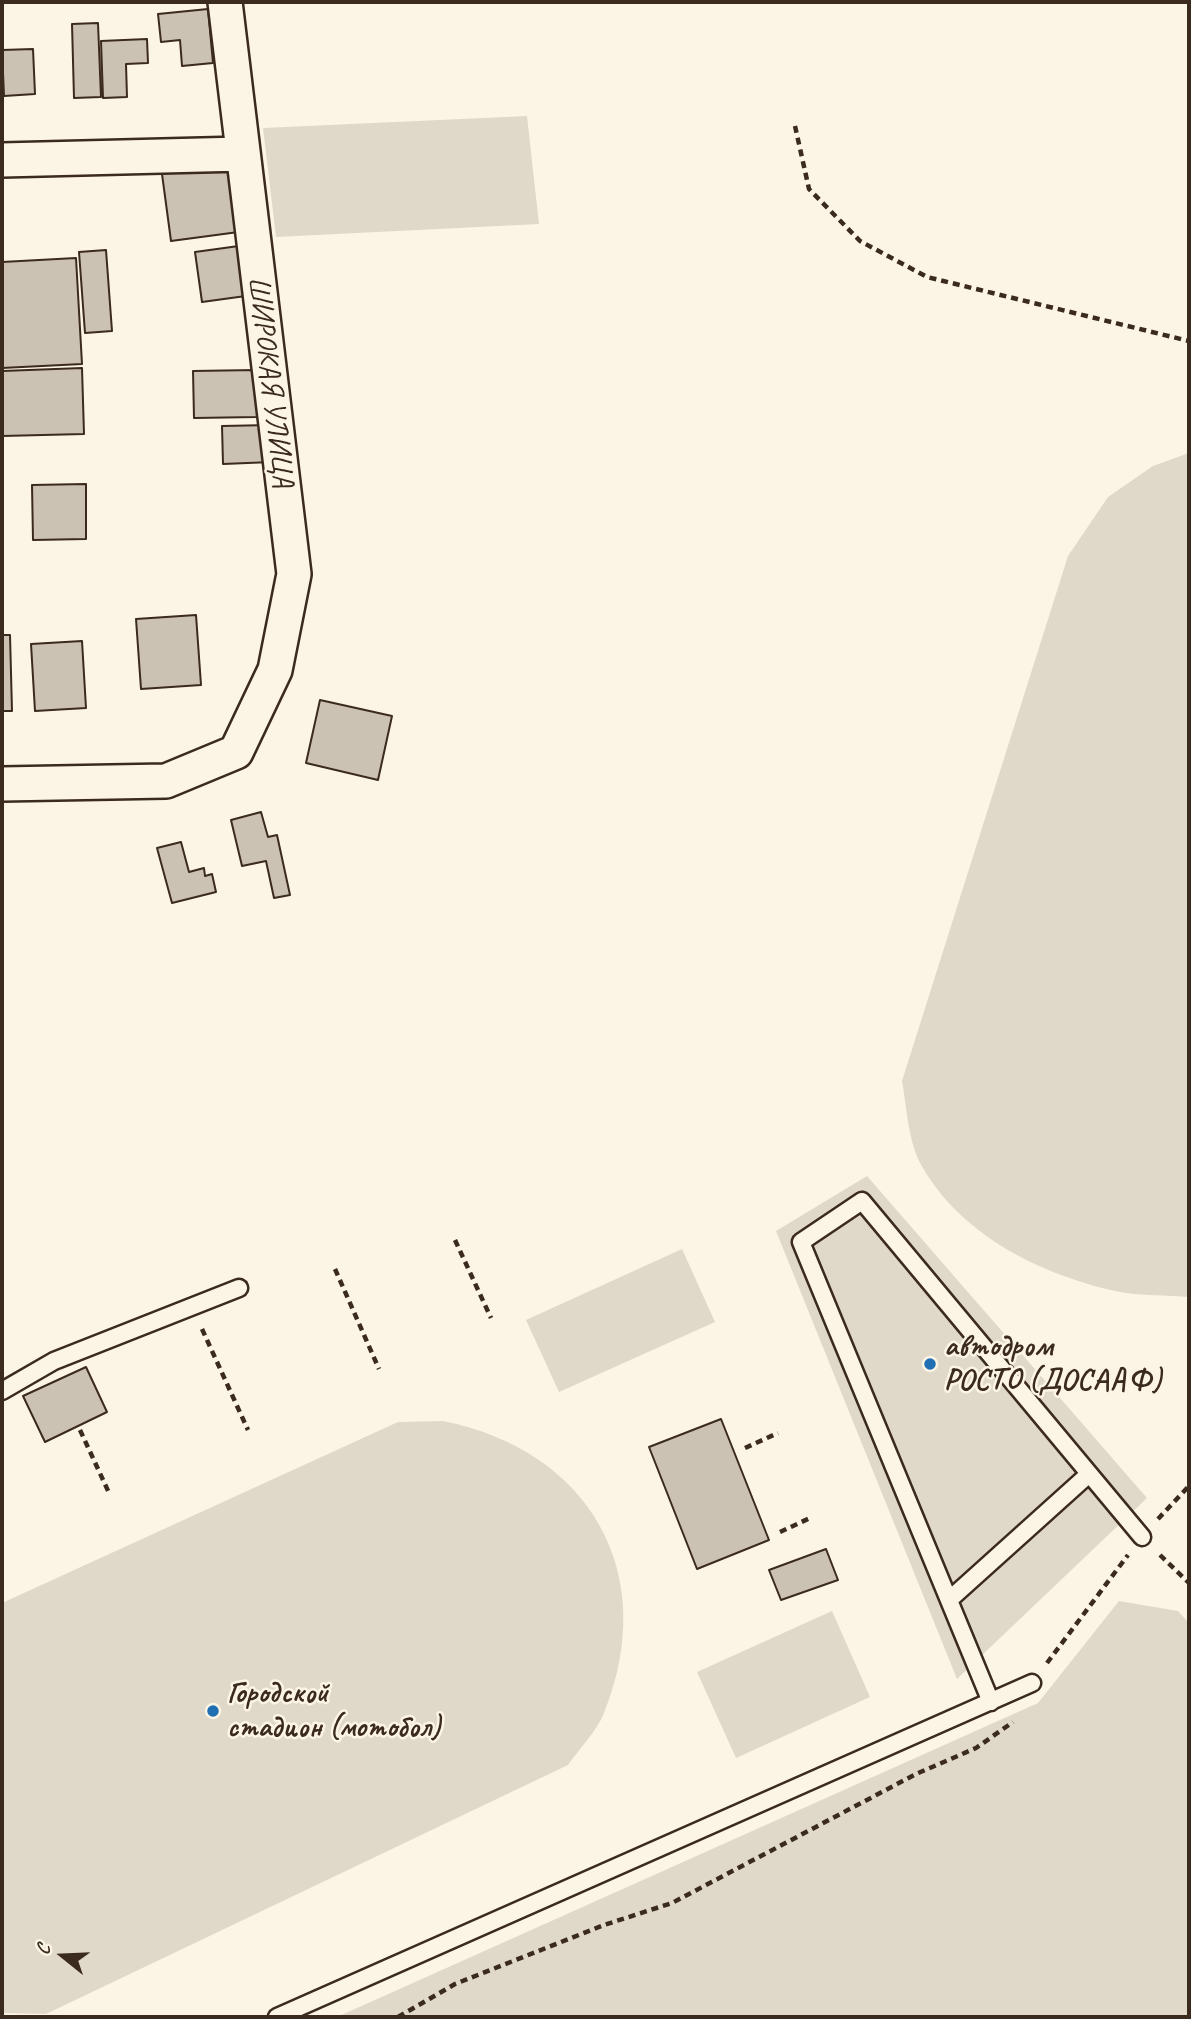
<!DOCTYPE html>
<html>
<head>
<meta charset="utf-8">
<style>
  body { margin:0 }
  #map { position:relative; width:1191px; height:2019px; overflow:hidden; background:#fcf5e5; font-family:Caveat,sans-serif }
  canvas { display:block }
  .frame { position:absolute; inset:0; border:4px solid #3b2a1e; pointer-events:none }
  .north { position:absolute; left:28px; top:1921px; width:70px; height:70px; -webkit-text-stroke:5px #fcf5e5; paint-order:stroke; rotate:288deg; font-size:19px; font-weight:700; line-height:28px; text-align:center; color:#3b2a1e }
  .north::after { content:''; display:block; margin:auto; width:24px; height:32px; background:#3b2a1e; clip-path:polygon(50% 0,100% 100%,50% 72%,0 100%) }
</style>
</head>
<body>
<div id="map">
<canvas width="1191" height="2019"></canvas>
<div class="frame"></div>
<div class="north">С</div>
</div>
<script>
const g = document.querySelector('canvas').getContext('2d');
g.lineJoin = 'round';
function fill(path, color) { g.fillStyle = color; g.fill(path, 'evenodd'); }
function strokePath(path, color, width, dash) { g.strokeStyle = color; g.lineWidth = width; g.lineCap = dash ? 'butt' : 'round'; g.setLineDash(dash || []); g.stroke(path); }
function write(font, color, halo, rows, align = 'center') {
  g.font = font + ' Caveat,sans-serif'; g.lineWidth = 5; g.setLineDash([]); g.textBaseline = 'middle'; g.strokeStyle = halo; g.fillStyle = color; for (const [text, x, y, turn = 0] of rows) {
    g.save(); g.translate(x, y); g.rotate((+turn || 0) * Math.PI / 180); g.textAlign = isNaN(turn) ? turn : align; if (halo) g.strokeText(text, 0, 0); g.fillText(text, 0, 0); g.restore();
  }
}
const green = new Path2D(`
  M527,116L539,224L276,237L263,128Z
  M1189,453V1297C1167,1295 1142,1296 1120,1292C1044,1276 963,1237 923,1168C908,1144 907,1108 902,1081L1068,556L1108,497L1153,466Z
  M867,1176L1147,1498L957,1679L776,1231Z
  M682,1249L715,1322L559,1392L526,1320Z
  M443,1421C589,1450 661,1573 604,1713C597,1731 579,1749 568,1765L46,2014L2,2013V1603L398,1422Z
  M1119,1601L1178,1611L1189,1623V2017H337L1038,1703Z
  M832,1611L870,1697L736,1758L697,1672Z`);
const building = new Path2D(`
  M208,9L213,63L182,66L180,40L161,42L158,14Z
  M98,23L101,97L74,98L72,24Z
  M147,39L148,63L126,64L127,97L103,98L101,41Z
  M33,49L35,94L4,96L2,50Z
  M237,164L246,231L171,241L162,174Z
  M246,245L253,295L202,302L195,252Z
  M106,250L112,331L85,333L79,252Z
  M76,258L82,364L2,368V262Z
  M82,368L84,434L2,436V371Z
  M256,370L257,417L194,418L193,371Z
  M271,425L272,462L223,464L222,426Z
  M86,484V539L33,540L32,485Z
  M196,615L201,685L141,689L136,619Z
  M2,635H10L12,711H2Z
  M82,641L86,708L35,711L31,644Z
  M320,700L392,716L378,780L306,763Z
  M261,812L268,837L277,835L290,895L274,898L266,861L242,866L231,820Z
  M181,842L189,872L204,868L205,876L212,874L216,892L172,903L157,848Z
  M86,1367L107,1412L45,1442L23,1396Z
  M721,1419L769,1540L697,1569L649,1447Z
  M826,1549L838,1580L781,1600L769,1570Z`);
const path = new Path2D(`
  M795,126L809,189L860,241L927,277L1189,341
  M455,1240L491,1318
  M335,1269L379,1369
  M202,1329L248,1430
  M80,1430L110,1495
  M745,1448L778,1433
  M1158,1519L1189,1486
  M780,1532L810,1518
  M1160,1555L1189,1583
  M1047,1663L1128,1555
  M398,2017L455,1984L604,1925L672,1903L916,1774L976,1748L1013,1722`);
const lane = new Path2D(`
  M2,1391L54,1361L239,1288
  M949,1600L1089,1474
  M991,1702L801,1242L862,1201L1142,1537
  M277,2017L1032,1683`);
const street = new Path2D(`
  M2,160L242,154
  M2,784L166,781L236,752L275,670L294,574L225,2`);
const markers = [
  [930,1364,7,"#1f6fb2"],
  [213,1711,7,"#1f6fb2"]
];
const streetNames = [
  ["ШИРОКАЯ УЛИЦА",270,382,83]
];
const poiNames = [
  ["автодром",944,1347],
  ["РОСТО (ДОСААФ)",944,1381],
  ["Городской",227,1694],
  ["стадион (мотобол)",227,1728]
];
fill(green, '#e0d8c8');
fill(building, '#ccc2b3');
strokePath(building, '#3b2a1e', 2);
strokePath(lane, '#3b2a1e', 21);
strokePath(street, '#3b2a1e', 38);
strokePath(path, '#3b2a1e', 4.5, [7, 5]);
strokePath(lane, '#fcf5e5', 16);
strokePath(street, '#fcf5e5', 33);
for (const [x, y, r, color] of markers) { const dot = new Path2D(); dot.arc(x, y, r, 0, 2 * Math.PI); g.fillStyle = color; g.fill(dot); strokePath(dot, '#fcf5e5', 2.5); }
write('30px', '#3b2a1e', '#fcf5e5', streetNames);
write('bold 30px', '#3b2a1e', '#fcf5e5', poiNames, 'left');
</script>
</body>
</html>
